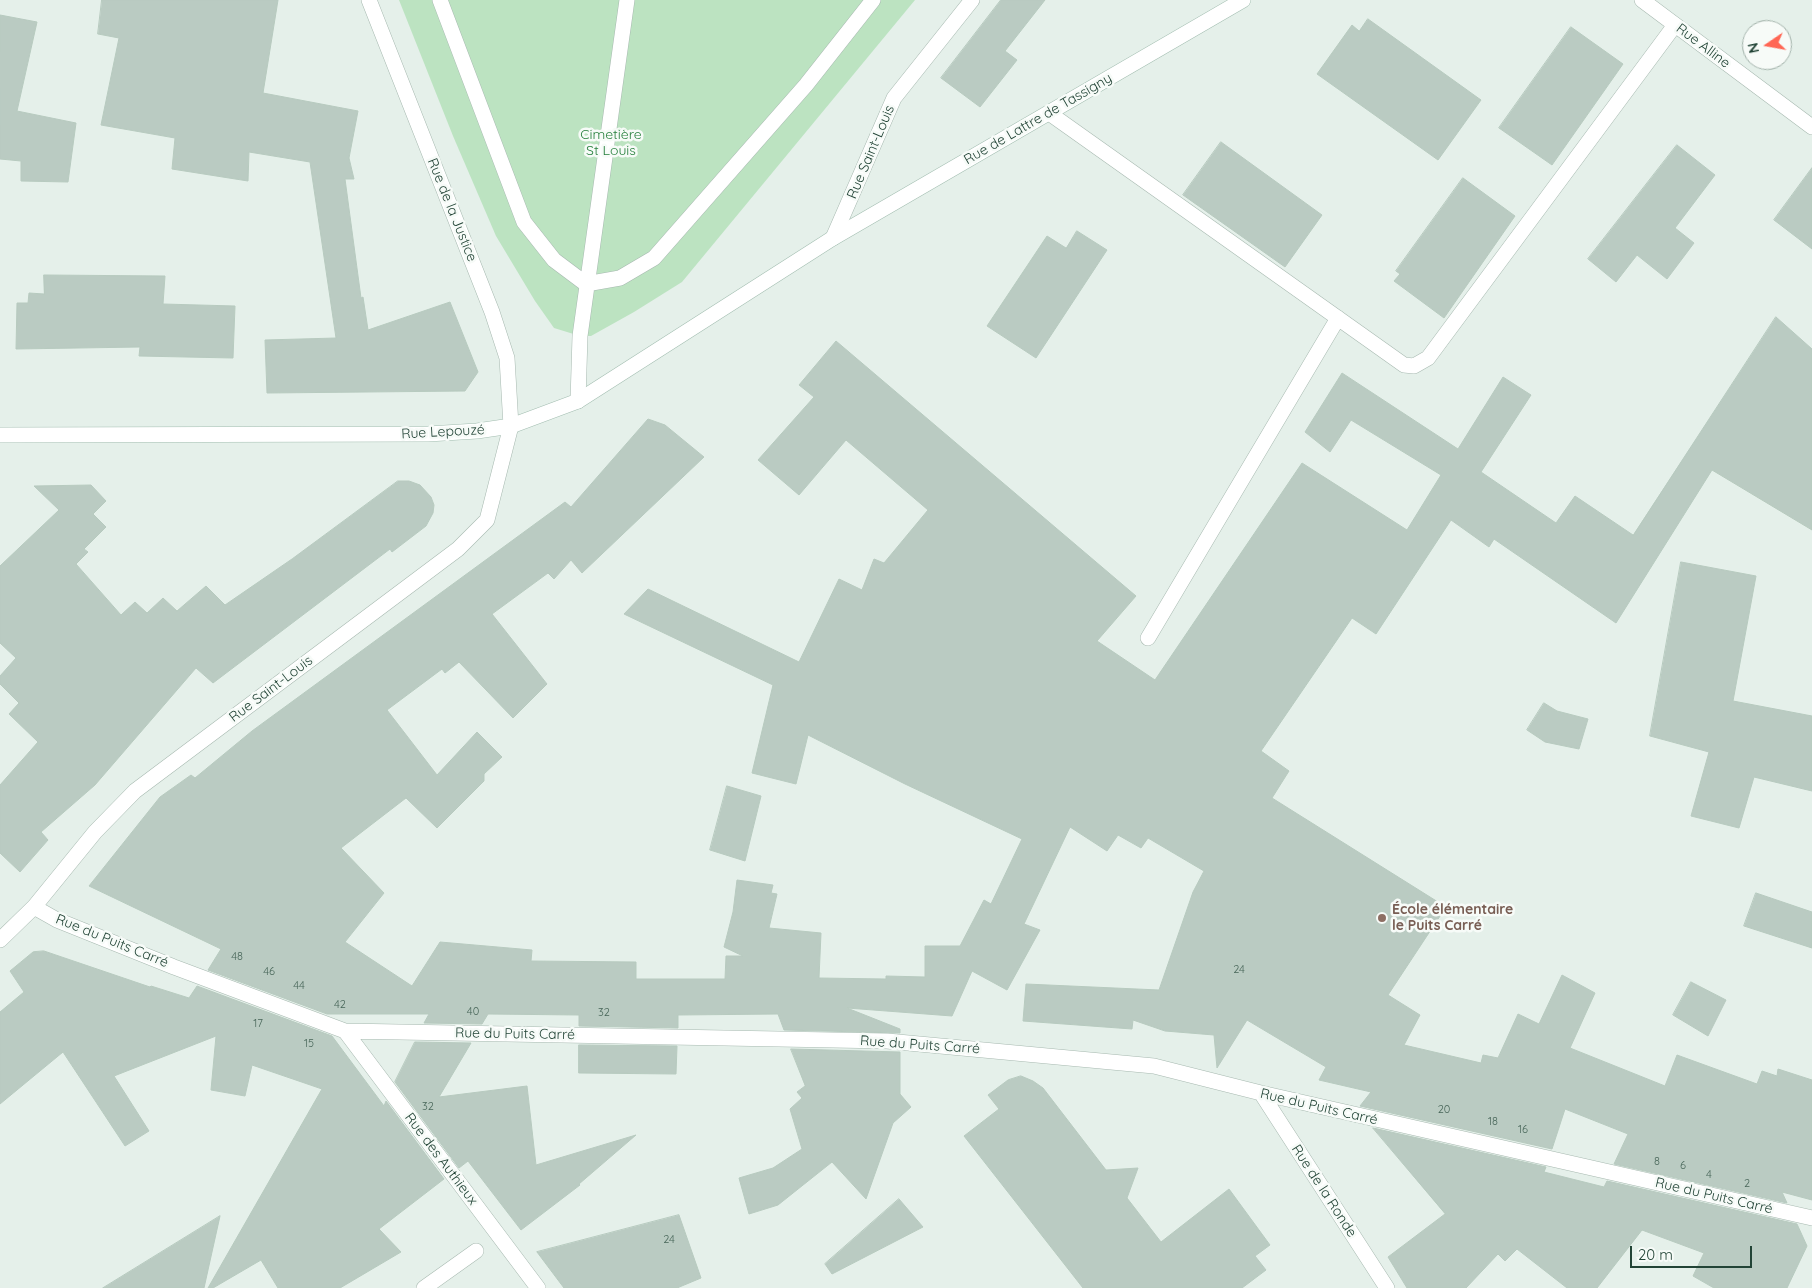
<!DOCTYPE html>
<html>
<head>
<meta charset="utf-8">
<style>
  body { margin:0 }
  #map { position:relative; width:1812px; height:1288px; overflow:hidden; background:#e5f0ea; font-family:Quicksand,sans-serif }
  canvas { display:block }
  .north { position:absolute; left:1742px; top:20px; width:50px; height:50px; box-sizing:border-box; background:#f7fbf8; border:1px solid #a2b2aa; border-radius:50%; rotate:258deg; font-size:14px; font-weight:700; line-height:20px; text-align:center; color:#224436 }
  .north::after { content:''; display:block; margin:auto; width:18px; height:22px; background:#ff6654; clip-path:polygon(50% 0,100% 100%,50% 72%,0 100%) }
  .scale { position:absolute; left:1630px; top:1246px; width:122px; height:22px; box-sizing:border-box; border:2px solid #224436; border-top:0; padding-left:6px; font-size:15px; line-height:18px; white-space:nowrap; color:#224436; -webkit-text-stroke:4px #f7fbf8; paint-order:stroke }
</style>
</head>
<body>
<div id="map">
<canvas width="1812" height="1288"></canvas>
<div class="north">N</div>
<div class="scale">20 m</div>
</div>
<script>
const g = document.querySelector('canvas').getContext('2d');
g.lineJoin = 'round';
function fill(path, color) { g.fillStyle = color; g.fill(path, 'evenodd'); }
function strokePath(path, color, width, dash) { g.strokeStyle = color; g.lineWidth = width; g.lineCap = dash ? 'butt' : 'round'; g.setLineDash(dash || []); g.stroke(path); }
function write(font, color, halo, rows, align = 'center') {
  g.font = font + ' Quicksand,sans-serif'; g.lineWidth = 5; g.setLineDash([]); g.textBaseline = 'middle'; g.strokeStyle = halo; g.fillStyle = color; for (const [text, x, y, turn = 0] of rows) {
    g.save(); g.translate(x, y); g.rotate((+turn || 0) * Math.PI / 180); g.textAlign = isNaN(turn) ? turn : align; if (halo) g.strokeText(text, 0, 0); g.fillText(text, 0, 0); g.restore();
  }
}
const green = new Path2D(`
  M399,0H915L682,282L634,312L591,336H580L554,328L535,301L496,236L453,136Z`);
const building = new Path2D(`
  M102,0H278L263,93L358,111L349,158L354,179H345L361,298L363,297L368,330L450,302L478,372L465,391L267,393L265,340L336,338L310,162L249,152L248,181L172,169L175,138L101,125L119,38L98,34Z
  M1001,0H1045L1005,51L1017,60L980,107L941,78Z
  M0,15L37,22L17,111L76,123L68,182L21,181V161L0,159Z
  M1368,19L1481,100L1438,160L1317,74L1352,25L1359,31Z
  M1571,27L1623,64L1552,165L1499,128Z
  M1221,142L1322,215L1285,267L1183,195Z
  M1677,145L1715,175L1675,228L1694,243L1667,279L1637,255L1616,282L1588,259Z
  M1812,168V249L1774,220Z
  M1463,178L1515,216L1444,318L1394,281L1400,274L1396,271Z
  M1077,231L1107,250L1036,358L987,326L1047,236L1066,248Z
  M44,275L165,276L163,304L235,306L233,358L139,356L140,347L16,349L17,303H28L29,293L44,294Z
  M1776,317L1812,349V530L1712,470L1616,623L1494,539L1489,547L1451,520L1376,634L1352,618L1261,751L1289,771L1272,798L1446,907L1388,995L1420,1015L1404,1045L1481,1063L1483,1055L1498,1058L1518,1014L1539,1024L1562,975L1595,993L1570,1048L1665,1086L1677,1055L1757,1084L1762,1071L1777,1076L1778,1069L1812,1080V1200L1782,1192L1787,1203L1614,1164L1628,1134L1565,1109L1552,1149L1360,1106L1371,1092L1319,1080L1326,1067L1247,1020L1217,1068L1214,1035L1165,1031L1133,1020L1132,1029L1023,1021L1026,984L1159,990L1193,892L1204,871L1148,838L1141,848L1118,835L1107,851L1070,827L1024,924L1040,930L1007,990L972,971L952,1016L847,1008L900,1029V1033L784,1030L778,1014L678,1015V1028L579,1026V1015L488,1014L482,1024L424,1023L429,1014H327L208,970L221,949L89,886L160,797L191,775L195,778L252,731L565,502L571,507L648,419L665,425L704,457L582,573L571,560L554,579L548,573L492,614L547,684L513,718L459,662L445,673L442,669L387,710L437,775L477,732L502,757L484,774V781L437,828L406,798L341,848L384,893L345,942L412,986L440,942L532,950L531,961L636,962V979H725L726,956H743L724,947L733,912L737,880L773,885L771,893L777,894L769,928L821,933L819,978L886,979V976L925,977V946H960L984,900L991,904L1022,839L905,784L808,735L796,784L752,773L773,685L624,614L648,589L799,662L839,579L862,590L874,559L884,563L928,510L846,440L799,495L758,460L814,397L799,385L836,341L1136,596L1097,641L1155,680L1302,463L1407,530L1441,475L1351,420L1330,452L1305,432L1342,373L1458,449L1503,377L1531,395L1481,472L1556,523L1575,496L1633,535Z
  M398,481H409L420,485L431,497L434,505L433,513L426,526L392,552L390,549L213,683L196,668L95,785L41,832L48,840L20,872L0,853V785L38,742L9,714L19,703L0,684V676L16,658L0,643V566L59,510L34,486L91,485L106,501L93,514L106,527L84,549L88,552L76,564L121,615L135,602L147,613L163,598L177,611L206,586L225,605L292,559Z
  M1681,562L1756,576L1733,701L1812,716V791L1754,777L1739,828L1691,816L1709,752L1650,736Z
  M1544,703L1557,711L1588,719L1579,749L1545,742L1527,730Z
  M727,786L761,796L745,861L710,850Z
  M1756,893L1812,912V948L1744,926Z
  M44,951L150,987L151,986L189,998L197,986L332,1036L384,1106L386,1101L444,1179L379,1229L401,1252L340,1288H278L261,1260L213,1288H208L322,1089L252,1065L245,1096L211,1090L216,1036L114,1076L149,1131L125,1146L63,1052L0,1104V1012L24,992L10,971L33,952Z
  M1691,982L1726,1000L1708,1036L1673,1015Z
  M415,1042L471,1043L439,1097L527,1086L536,1165L636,1135L579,1184L580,1185L521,1230L468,1161L459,1168L395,1082Z
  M579,1045L677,1046L676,1074L579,1073Z
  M791,1049L900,1052V1094L911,1107L893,1123L866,1199L832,1162L778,1205L749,1214L739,1178L773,1168L802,1149L790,1109L802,1098L797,1092L805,1086Z
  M1021,1076L1033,1081L1043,1088L1106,1170L1138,1168L1127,1198L1161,1242L1229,1189L1270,1245L1255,1256L1266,1270L1242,1288H1083L964,1136L999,1109L988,1095L1008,1080Z
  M1373,1128L1546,1167L1544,1172L1604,1187L1607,1181L1797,1224L1807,1246L1787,1288H1714L1693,1276L1704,1253L1642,1230L1597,1288H1567L1517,1249L1505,1261L1498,1254L1466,1288H1407L1388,1257L1445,1214Z
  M899,1199L923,1227L832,1274L825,1264Z
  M679,1215L701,1278L677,1288H564L537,1252Z
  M220,1216L204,1288H103Z`);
const service = new Path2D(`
  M440,0L524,222L554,260L586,284L620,278L654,258L806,85L873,0
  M1049,113L1404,365L1414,366L1428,358L1675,25
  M578,401L580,336L627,0
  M1148,638L1338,318`);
const minor = new Path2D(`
  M1642,0L1812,127
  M833,238L894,98L972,0
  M34,907L57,920L174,967L345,1031L887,1041L1154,1066L1261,1093L1812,1218
  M0,940L34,907L95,832L135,791L458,549L487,520L511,426L507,358L492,312L369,0
  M345,1031L538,1288
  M1261,1093L1387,1288
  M424,1288L476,1251`);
const secondary = new Path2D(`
  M0,435L428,434L477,431L511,426L578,401L833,238L1243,0`);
const markers = [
  [1382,918,5,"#8d6e63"]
];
const numberNames = [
  ["48",237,957],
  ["24",1239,970],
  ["46",269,972],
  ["44",299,986],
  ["42",340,1005],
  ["40",473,1012],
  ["32",604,1013],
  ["17",258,1024],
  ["15",309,1044],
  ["32",428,1107],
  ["20",1444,1110],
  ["18",1493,1122],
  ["16",1523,1130],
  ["8",1657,1162],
  ["6",1683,1166],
  ["4",1709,1175],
  ["2",1747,1184],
  ["24",669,1240]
];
const streetNames = [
  ["Rue Alline",1703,46,37],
  ["Rue de Lattre de Tassigny",1038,119,-30],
  ["Rue Saint-Louis",871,152,-67],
  ["Rue de la Justice",452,210,68],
  ["Rue Lepouzé",443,432,-3],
  ["Rue Saint-Louis",271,689,-37],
  ["Rue du Puits Carré",112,941,22],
  ["Rue du Puits Carré",515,1034,1],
  ["Rue du Puits Carré",920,1045,4],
  ["Rue du Puits Carré",1319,1107,13],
  ["Rue des Authieux",441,1159,53],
  ["Rue de la Ronde",1324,1191,57],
  ["Rue du Puits Carré",1714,1196,13]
];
const parkNames = [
  ["Cimetière",611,135],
  ["St Louis",611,151]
];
const educationNames = [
  ["École élémentaire",1392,910],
  ["le Puits Carré",1392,926]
];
fill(green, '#bce3c1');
fill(building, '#bacbc2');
strokePath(building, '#b7cabf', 1);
strokePath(service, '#a7b9b0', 16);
strokePath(minor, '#a7b9b0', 16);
strokePath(secondary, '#a2bdb0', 16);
strokePath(service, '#fff', 15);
strokePath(minor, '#fff', 15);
strokePath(secondary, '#fff', 15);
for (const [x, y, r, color] of markers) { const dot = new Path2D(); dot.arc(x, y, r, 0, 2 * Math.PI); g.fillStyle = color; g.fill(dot); strokePath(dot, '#f7fbf8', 2); }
write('11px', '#486659', null, numberNames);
write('14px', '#224436', '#f7fbf8', streetNames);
write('14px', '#27803d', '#f7fbf8', parkNames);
write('bold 14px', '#785e54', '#f7fbf8', educationNames, 'left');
</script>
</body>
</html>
